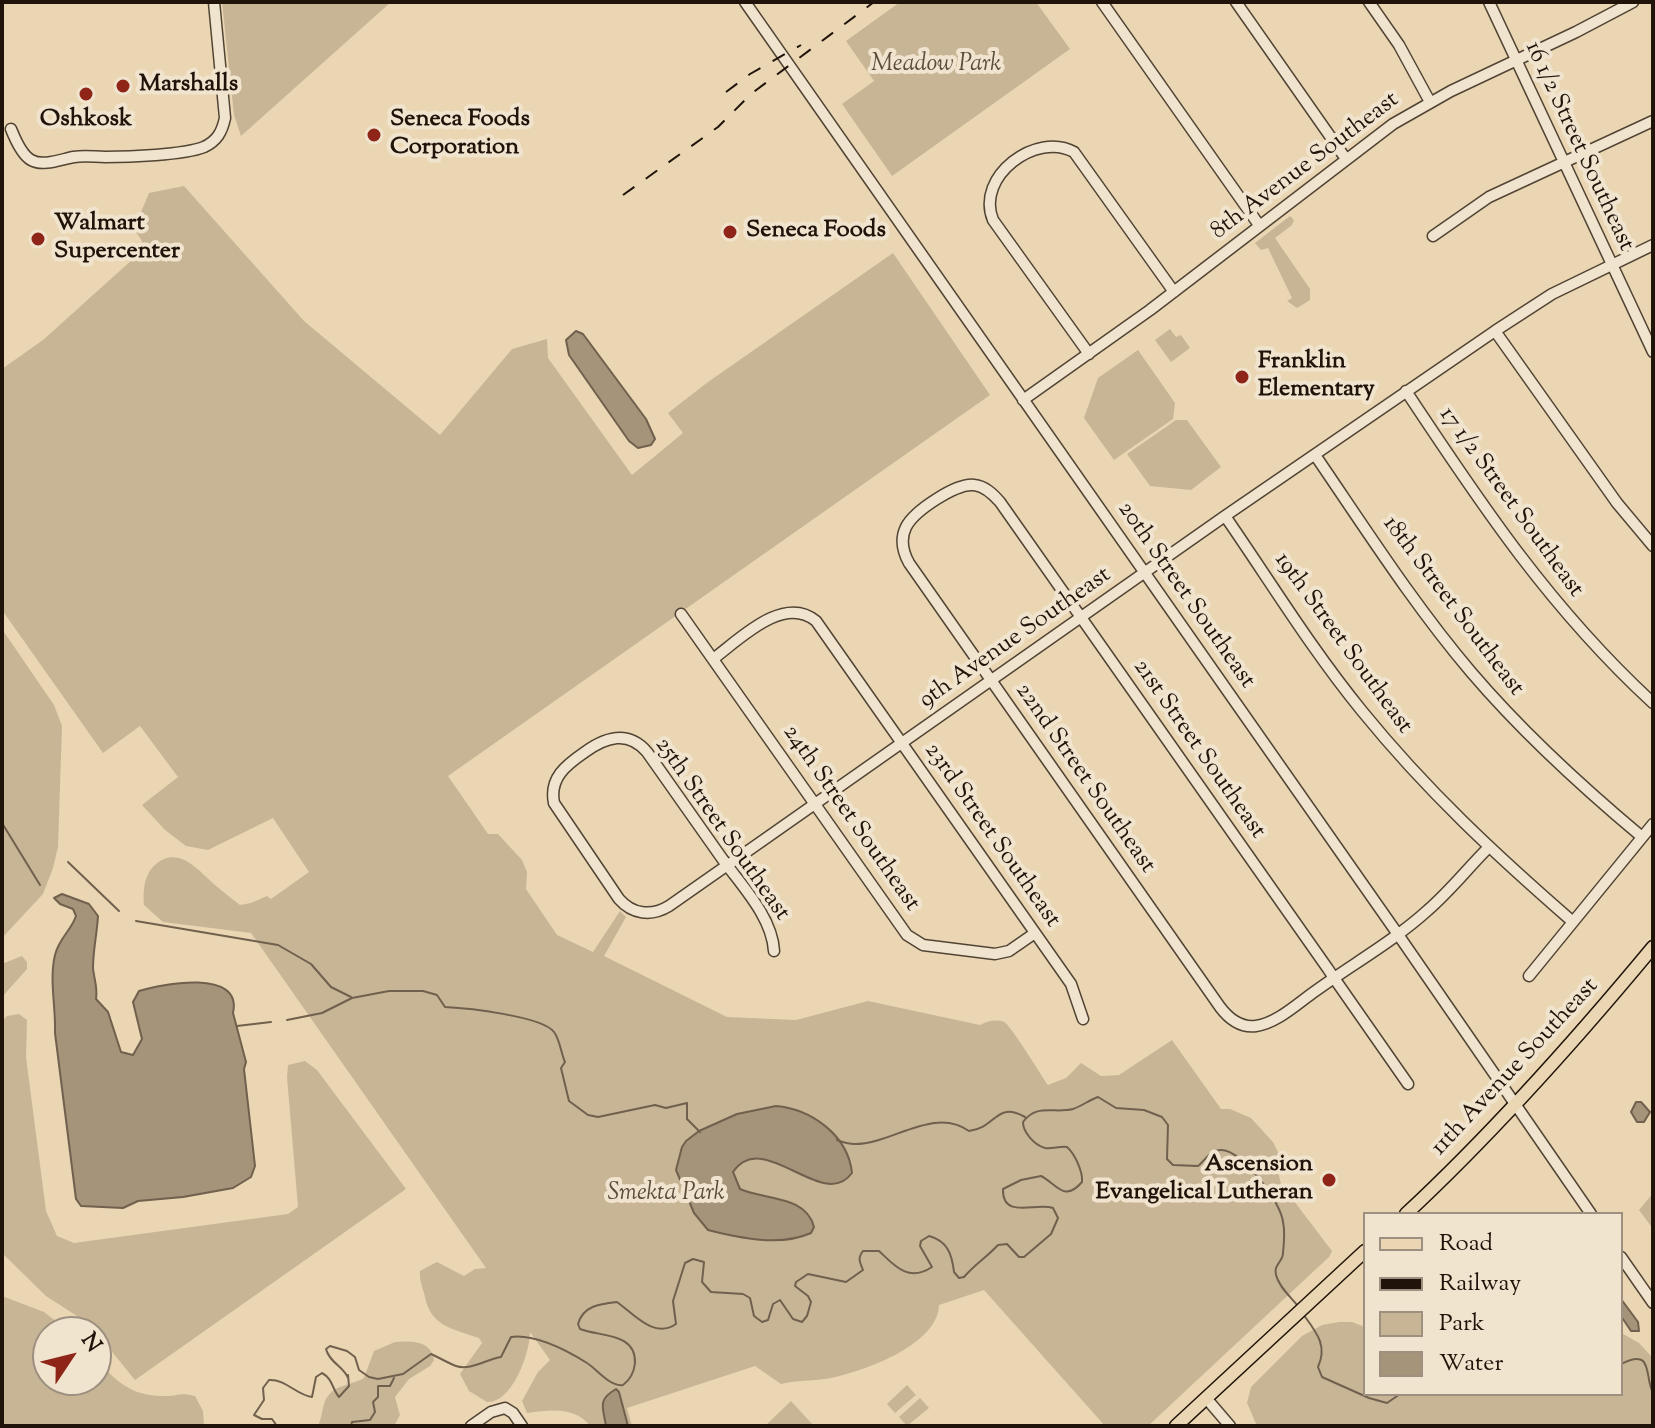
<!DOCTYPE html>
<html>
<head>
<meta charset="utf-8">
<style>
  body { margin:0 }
  #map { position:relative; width:1655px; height:1428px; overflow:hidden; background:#ead6b3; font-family:"Sorts Mill Goudy",serif }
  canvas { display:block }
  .frame { position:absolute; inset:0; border:4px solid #20130a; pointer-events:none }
  .legend { position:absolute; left:1363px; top:1212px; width:260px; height:184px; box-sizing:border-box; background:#f1e4ce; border:2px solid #9d9080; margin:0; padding:10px 14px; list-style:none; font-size:24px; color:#20130a }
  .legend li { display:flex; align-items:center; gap:16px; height:40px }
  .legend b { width:40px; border:2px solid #9d9080 }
  .north { position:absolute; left:32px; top:1316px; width:80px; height:80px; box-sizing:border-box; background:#f1e4ce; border:2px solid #9d9080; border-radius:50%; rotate:55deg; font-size:22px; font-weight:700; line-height:32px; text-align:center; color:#20130a }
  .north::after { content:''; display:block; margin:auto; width:28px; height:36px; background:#8f2418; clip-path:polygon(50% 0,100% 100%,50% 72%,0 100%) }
</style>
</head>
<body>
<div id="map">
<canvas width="1655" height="1428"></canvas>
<div class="frame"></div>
<ul class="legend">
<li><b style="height:10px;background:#ead6b3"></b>Road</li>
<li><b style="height:10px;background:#20130a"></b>Railway</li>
<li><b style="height:22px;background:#c8b596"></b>Park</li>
<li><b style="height:22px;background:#a5947a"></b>Water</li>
</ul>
<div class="north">N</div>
</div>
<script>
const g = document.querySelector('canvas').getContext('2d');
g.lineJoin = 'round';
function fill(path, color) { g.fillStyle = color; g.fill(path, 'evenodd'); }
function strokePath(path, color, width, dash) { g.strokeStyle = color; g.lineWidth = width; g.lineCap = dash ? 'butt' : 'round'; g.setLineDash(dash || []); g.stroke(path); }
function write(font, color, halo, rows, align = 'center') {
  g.font = font + ' "Sorts Mill Goudy",serif'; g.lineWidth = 8; g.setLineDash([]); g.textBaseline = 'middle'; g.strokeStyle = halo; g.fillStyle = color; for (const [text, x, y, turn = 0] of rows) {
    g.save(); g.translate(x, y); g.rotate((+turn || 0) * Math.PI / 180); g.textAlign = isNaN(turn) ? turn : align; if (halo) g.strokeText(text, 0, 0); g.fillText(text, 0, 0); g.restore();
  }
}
const green = new Path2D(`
  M222,2H391L241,136L234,115Z
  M900,2H1036L1070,49L892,176L842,104L874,81L846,41Z
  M184,186L304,321L440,435L512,349L547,339L548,358L632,475L683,433L668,413L708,382L893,253L990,395L448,776L488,834H498L522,860L527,872L526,889L557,935L593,952L620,911L626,917L604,956L727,1017L796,1020L868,1001L980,1025C987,1021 996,1019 1004,1022C1010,1024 1041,1075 1048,1085L1066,1078L1081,1063L1101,1076L1119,1075L1172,1040L1221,1109H1230L1251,1118L1273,1142L1279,1154L1277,1168L1281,1184L1332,1251L1329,1257L1148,1426H1105L984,1290L939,1305C938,1345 864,1371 831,1378C814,1381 797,1380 781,1384L755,1366L627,1408L632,1426H590C575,1406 550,1410 527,1413L522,1401L538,1372L550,1360L530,1332C530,1352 513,1403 487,1402L469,1391L460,1374L482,1343L479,1338C454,1329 431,1327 425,1297C423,1287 419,1281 420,1271L437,1262L464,1276L475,1269L486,1268L251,933L163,922L144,905C143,890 144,874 156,864C179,845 199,871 215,885C223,892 231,898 240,905L251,903L267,896L271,899L309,872L273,818L208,850L186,846L165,830L142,805L178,777L140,726L103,753L2,610V369L43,340L133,259L142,241L134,229L149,193Z
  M1290,216L1294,220L1292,225L1275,238L1310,289V300L1297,308L1287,301L1292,298L1268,248L1261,250L1255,243Z
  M1170,329L1176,337L1181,335L1190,348L1171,362L1155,340Z
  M1138,350L1175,403L1173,419L1114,460L1084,418L1098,378Z
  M1176,420H1187L1221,467L1191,490L1150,486L1127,454Z
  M2,629L54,705L62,726L58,847L53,868L43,894L2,938Z
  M22,956L27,962V969L2,997V964Z
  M19,1014L27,1020L26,1057L46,1211L57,1236L74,1243L288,1214L298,1207L287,1077L288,1065L305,1061L317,1070L406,1189L135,1380L96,1332L80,1318L46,1296L2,1253V1021L7,1016Z
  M1653,1193V1229L1639,1210Z
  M2,1296L44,1312L70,1332H48V1380H96V1358C115,1382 134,1397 165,1396C178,1396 181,1392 195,1396L203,1411L204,1426H2Z
  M1339,1322H1352L1365,1327V1394H1621V1334H1623L1639,1343L1653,1358V1426H1257L1247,1403L1251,1387L1302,1336L1322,1325Z
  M395,1342C411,1341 431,1340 434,1360L430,1366L409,1379L395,1397L400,1415L394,1426H318C322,1418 322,1409 325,1401C333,1384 350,1386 364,1378L374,1351Z
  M907,1385L916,1395L895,1413L887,1404Z
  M920,1398L929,1408L907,1426L899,1417Z
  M791,1401L814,1426H765Z`);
const water = new Path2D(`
  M576,331L583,334L646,419L655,439L651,445L638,448L629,441L569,355L566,340Z
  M62,894L89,904L98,916C97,934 93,950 93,968C94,979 98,988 96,999L108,1012L121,1052L133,1055L142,1039L133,1002L139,991C161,984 243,968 233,1013L246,1062L244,1069L255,1166L251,1177L233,1188L183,1197L138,1201L123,1208L81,1206L76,1199L55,1033C56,1007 49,980 55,955C59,938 71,931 76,916L73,909L60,904L54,898Z
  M1636,1102H1641L1650,1112L1644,1122H1637L1631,1112Z
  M776,1106C811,1109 848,1135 852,1173C823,1213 764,1127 733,1172L740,1189C764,1200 806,1195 814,1227L811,1233C780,1247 740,1238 708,1230L694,1213L676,1170L682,1147L686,1141L699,1131L737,1114Z
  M1621,1299L1638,1322L1639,1331H1631L1621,1316Z
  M616,1389L619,1392L628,1426H606C603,1407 597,1400 616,1389Z`);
const stream = new Path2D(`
  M2,823L40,885
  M68,862L119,911
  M136,921L278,945L311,964L331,987L351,997
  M287,1020L322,1013L352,998L389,991H423L437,995L445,1007C466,1008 542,1016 554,1032C560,1040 561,1053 565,1062L561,1068L569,1101L588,1115L598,1117L655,1105L666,1108L687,1103V1119L700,1132
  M237,1026L271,1022
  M837,1140C842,1142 849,1144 855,1144C892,1144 934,1106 969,1131C998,1127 995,1101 1025,1117
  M1303,1314C1316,1332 1328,1345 1318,1367L1322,1377L1369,1398L1387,1403L1400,1394
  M1621,1364C1654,1347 1644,1376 1653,1393
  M277,1426L272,1419H262L254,1415L264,1400L263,1388L269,1380C286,1379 296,1395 312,1397L316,1377L322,1373C333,1379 332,1389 339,1397L349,1386L348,1375V1378C344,1367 329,1362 326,1349L330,1346L347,1351L355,1357L359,1370L369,1377L378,1379L403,1374L431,1354C440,1358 448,1363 456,1366C470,1371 487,1359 501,1357L511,1337C535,1334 566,1350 587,1363C598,1370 610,1387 623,1385C630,1380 634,1372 635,1363C636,1332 600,1337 580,1329L578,1324C583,1306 599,1304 617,1302C635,1315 654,1339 676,1324L673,1301L685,1263L693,1259L704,1262L702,1282L711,1292L743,1294L750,1298L754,1316L762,1322L768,1320L773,1304L780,1300L793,1319L802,1322L807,1316L811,1302L808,1296L795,1286L796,1282L808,1274L846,1282L863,1270C860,1262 857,1259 863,1251H879C894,1265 908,1283 932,1267L920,1246L921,1241L929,1236C948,1241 952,1255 954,1272L959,1278L964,1277C975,1264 987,1257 998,1245L1007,1244L1019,1257H1024L1051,1234L1058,1218L1053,1208C1036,1202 1002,1220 1003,1189L1021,1180L1041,1176C1057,1184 1064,1203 1082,1182C1083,1172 1075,1154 1067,1147C1060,1146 1052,1149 1045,1148C1034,1145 1023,1132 1023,1122C1037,1103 1054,1114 1073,1109C1082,1106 1089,1100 1098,1097L1116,1108L1144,1110L1162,1117L1168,1125L1167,1159L1173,1165L1198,1166C1206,1160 1210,1149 1222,1150C1243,1151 1281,1202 1283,1222C1285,1231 1284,1244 1283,1253C1283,1262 1273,1265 1276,1275C1279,1287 1290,1296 1297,1305
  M351,1426L352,1422L370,1420L375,1412L373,1402L378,1397V1386H390L394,1378`);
const minor = new Path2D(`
  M745,2L1397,933L1591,1214
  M1102,2L1259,225
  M1236,2L1346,159
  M1369,2L1399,45L1430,102
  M1489,2L1653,352
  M11,129C15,139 22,155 31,160C43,167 62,159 74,157C85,155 95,157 105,157C128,157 184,155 204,147C217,141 222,132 225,118L214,2
  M1433,236L1489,197L1653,121
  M1495,331L1617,503L1653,546
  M1089,354L993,220C975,176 1037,131 1074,152L1174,292
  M1406,391C1482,506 1551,609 1653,703
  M1023,400L1150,310L1393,124L1451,91L1576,32L1633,2
  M1315,455C1365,528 1414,605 1471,672C1523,733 1581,786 1642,837
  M1225,516C1270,581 1312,650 1362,711C1427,791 1496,855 1573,922
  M681,614L907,935L923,945L995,954L1009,951L1035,933
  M713,659C739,640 783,594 816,621L1071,984L1083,1019
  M774,951C772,916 740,884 721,857L647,752C628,730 606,737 585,752C566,765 549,778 554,803L619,899C632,914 651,917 669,906L719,871L735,860L1225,516L1495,331L1552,294L1653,245
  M1529,976L1653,824
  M1408,1084L1334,978L1328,969L1000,502C993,494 985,486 974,485C956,483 914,511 906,527C900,539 903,552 909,563L1220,1007C1229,1019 1240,1028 1256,1026C1277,1023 1297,1004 1314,992C1351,965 1394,941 1428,910C1450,891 1468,868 1488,848
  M1621,1257L1653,1303
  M1206,1398L1230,1426
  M471,1426L491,1412L505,1408L513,1413L522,1426`);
const major = new Path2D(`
  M1406,1214C1495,1131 1575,1041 1653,947
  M1176,1426L1365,1251`);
const rail = new Path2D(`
  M726,92L750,74L801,45
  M623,195L718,127L751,94L874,2`);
const markers = [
  [123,86,8,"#8f2418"],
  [86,94,8,"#8f2418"],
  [374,135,8,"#8f2418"],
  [730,232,8,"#8f2418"],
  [38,239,8,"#8f2418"],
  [1242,377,8,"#8f2418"],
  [1329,1180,8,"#8f2418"]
];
const parkNames = [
  ["Meadow Park",936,66],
  ["Smekta Park",666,1195]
];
const poiNames = [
  ["Marshalls",139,86],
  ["Oshkosk",86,121,"center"],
  ["Seneca Foods",390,121],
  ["Corporation",390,149],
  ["Walmart",54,225],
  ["Supercenter",54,253],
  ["Seneca Foods",746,232],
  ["Franklin",1258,363],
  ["Elementary",1258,391],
  ["Ascension",1313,1166,"right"],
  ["Evangelical Lutheran",1313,1194,"right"]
];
const streetNames = [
  ["16 1/2 Street Southeast",1578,147,65],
  ["8th Avenue Southeast",1306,167,-37],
  ["17 1/2 Street Southeast",1510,503,54],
  ["20th Street Southeast",1185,596,55],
  ["18th Street Southeast",1452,607,53],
  ["9th Avenue Southeast",1016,639,-35],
  ["19th Street Southeast",1342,644,54],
  ["21st Street Southeast",1198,750,55],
  ["22nd Street Southeast",1084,779,55],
  ["24th Street Southeast",850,819,55],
  ["25th Street Southeast",721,830,55],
  ["23rd Street Southeast",991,836,55],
  ["11th Avenue Southeast",1516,1068,-47]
];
fill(green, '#c8b596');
fill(water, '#a5947a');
strokePath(water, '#70604d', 2);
strokePath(stream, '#70604d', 2);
strokePath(minor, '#524434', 13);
strokePath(major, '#20130a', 15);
strokePath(minor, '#f1e4ce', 10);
strokePath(major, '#ead6b3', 12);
strokePath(rail, '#20130a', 2, [14, 14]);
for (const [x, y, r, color] of markers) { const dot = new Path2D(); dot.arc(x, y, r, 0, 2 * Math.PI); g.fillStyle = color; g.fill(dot); strokePath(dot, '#f1e4ce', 3); }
write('italic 24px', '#5b4c3b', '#f1e4ce', parkNames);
write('bold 24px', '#20130a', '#f1e4ce', poiNames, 'left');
write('24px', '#20130a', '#f1e4ce', streetNames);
</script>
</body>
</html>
